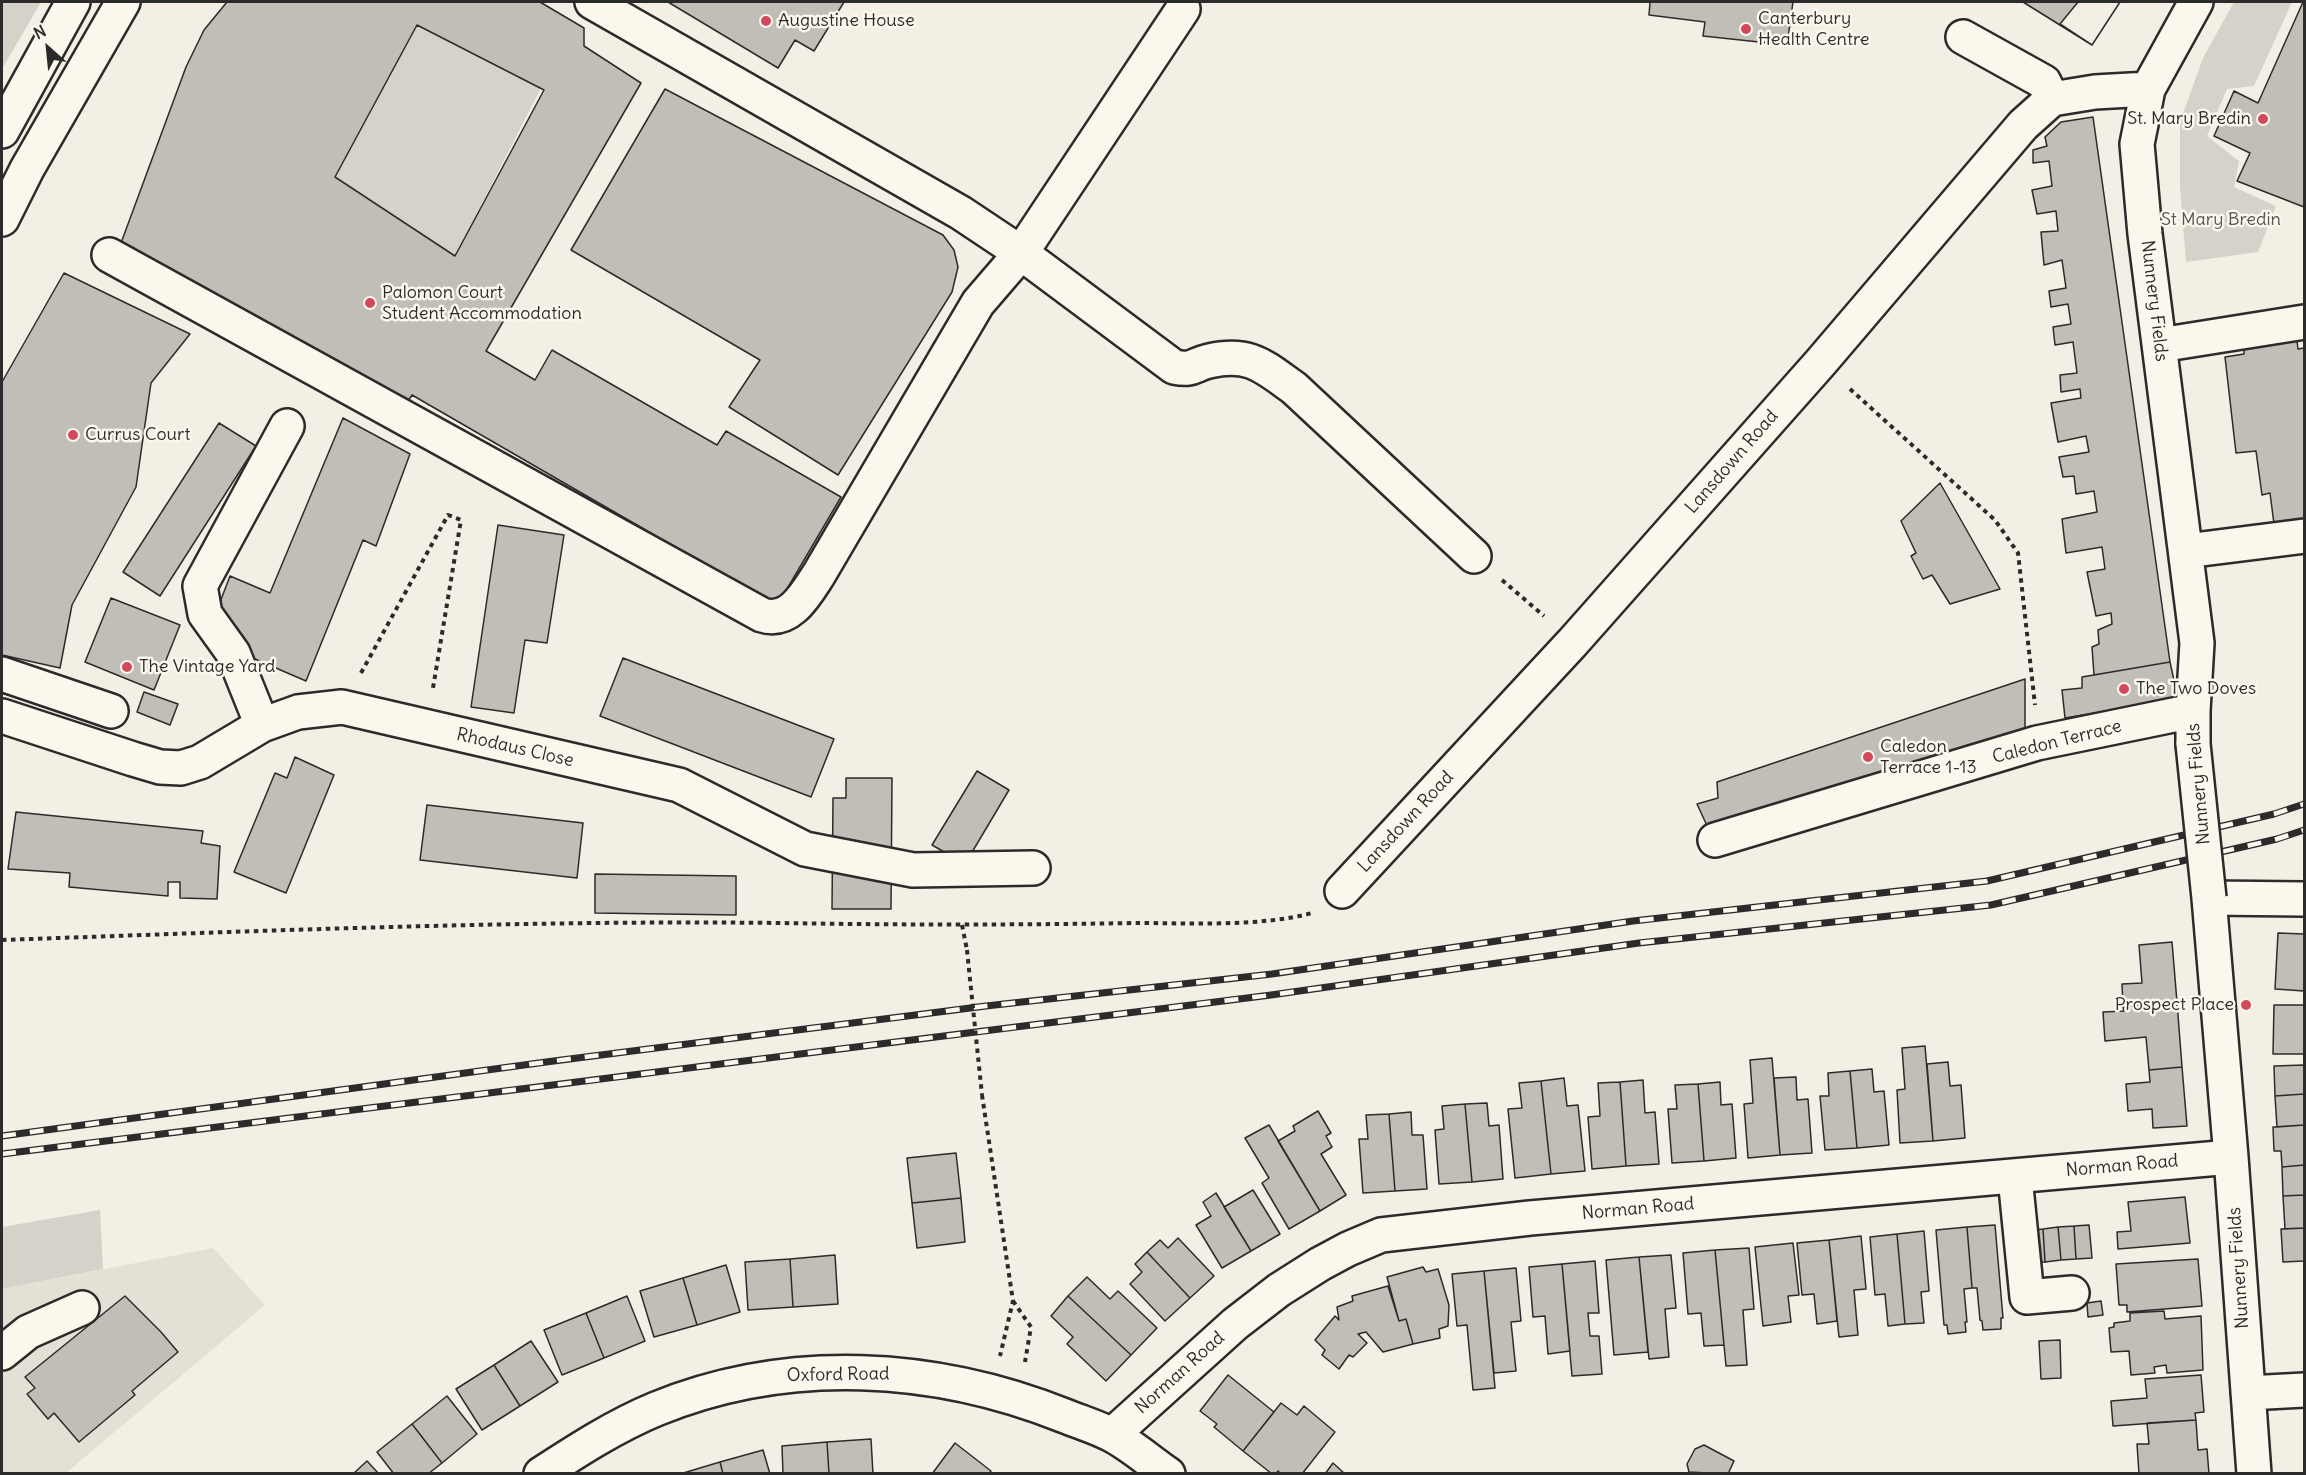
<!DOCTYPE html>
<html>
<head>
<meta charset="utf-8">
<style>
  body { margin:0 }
  #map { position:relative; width:2306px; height:1475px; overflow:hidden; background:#f3efe4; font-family:Delius,sans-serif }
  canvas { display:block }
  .frame { position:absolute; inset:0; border:3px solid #2b2b2b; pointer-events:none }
  .north { position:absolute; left:18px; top:18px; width:60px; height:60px; -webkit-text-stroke:4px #fbf7ec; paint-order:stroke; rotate:333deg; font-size:16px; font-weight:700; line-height:24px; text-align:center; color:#2b2b2b }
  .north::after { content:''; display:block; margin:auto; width:21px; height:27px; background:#2b2b2b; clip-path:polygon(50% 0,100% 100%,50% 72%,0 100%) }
</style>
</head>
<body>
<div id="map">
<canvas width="2306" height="1475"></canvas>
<div class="frame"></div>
<div class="north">N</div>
</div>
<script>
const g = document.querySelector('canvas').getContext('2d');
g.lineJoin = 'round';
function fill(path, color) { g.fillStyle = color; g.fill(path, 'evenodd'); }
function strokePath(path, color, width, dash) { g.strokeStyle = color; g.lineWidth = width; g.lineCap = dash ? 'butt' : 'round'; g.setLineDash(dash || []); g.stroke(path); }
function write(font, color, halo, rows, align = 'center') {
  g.font = font + ' Delius,sans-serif'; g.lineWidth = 5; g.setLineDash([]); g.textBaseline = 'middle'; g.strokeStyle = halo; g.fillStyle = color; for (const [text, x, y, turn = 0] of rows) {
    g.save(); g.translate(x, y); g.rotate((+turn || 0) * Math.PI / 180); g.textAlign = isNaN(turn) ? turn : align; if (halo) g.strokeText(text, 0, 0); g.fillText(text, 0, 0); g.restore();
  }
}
const built = new Path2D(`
  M213,1248L265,1305L66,1473L2,1474V1289Z`);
const green = new Path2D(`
  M2,2H41L2,69Z
  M2234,2H2292L2254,86L2227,89L2207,136L2239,161L2234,187L2276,206L2258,252L2186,262L2180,188V122L2203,58Z
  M417,25L541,88L455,256L335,177Z
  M100,1210L103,1269L2,1289V1227Z`);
const building = new Path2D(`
  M227,2H540L584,28V46L641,83L486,351L535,380L552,350L717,445L726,431L841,497L777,606L412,395L405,406L121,243L186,67L204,30ZM417,25L544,90L455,256L335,177Z
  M668,2H844L814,51L795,40L778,68Z
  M1650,2H1793L1787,45L1703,36L1705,22L1649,15Z
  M2023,2H2120L2092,45Z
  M2078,2H2120L2092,45L2060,24Z
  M2303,2H2304V207L2237,181L2250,153L2214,136L2234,91L2258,103Z
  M665,89L943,235L954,250L958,267L952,292L838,475L729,407L760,360L571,250Z
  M2093,117L2170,662L2094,675L2092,647L2099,644L2098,630L2112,624L2111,613L2096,616L2087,572L2105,569L2102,547L2066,553L2062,519L2097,512L2094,491L2076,494L2074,476L2063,477L2059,457L2089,452L2086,436L2058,442L2051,403L2081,398L2080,389L2061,392L2060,375L2077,373L2073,342L2055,345L2053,327L2071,324L2068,304L2051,307L2049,291L2066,288L2062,260L2044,265L2041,232L2058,231L2056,211L2037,214L2032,190L2052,186L2049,161L2033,163V150L2047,146L2045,137L2061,122Z
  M64,273L190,334L151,383L136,487L72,605L60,668L2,655V382Z
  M2297,341L2298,349L2304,348V520L2274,524L2270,493L2262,495L2256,451L2236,453L2225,357L2244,354V347Z
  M343,418L410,454L376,546L363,540L306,681L248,656L238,629L217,610L230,576L270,593Z
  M219,423L256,446L160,596L123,572Z
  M1940,483L2000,589L1950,604L1932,575L1923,579L1911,556L1916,553L1901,521Z
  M498,525L564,535L547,643L525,640L514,713L471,707Z
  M111,598L180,625L154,690L85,662Z
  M623,658L834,739L811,797L600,716Z
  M2170,662L2178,699L2065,718L2062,690L2082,688V677Z
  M2025,679V732L1709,830L1697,804L1718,798L1717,782Z
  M144,692L178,704L170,725L137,712Z
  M295,757L334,775L286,893L234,872L275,773L287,778Z
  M977,771L1009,790L965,864L932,845Z
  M846,778H892L891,909H832L833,798H846Z
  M427,805L583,823L577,878L420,860Z
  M16,812L203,831L201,843L220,846L217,899L180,898V882H168V896L69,887L70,873L8,869Z
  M595,874L736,876V915L595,913Z
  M2278,933L2304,934V991L2275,989Z
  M2172,942L2177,1002L2123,1007L2122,984L2142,983L2139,945Z
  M2177,1002L2182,1067L2149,1070L2146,1037L2105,1041L2103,1012L2124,1011L2123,1007Z
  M2274,1005H2304V1054H2273Z
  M1925,1046L1933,1141L1900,1143L1897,1090L1905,1089L1902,1048Z
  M1772,1058L1780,1155L1748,1158L1744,1104L1753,1103L1750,1060Z
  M1948,1062L1950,1086L1961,1085L1965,1138L1933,1141L1927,1064Z
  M2304,1065V1094L2275,1096L2274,1066Z
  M2182,1067L2187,1126L2153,1128L2152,1109L2128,1111L2126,1084L2150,1082L2149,1070Z
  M1872,1069L1874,1092L1884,1091L1889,1145L1857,1148L1850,1071Z
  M1850,1071L1857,1148L1825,1150L1820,1096H1829L1828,1073Z
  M1796,1077L1797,1100L1808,1099L1812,1153L1780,1155L1774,1078Z
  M1564,1078L1567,1106L1578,1105L1585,1171L1551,1174L1541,1081Z
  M1643,1080L1645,1113L1655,1112L1659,1164L1626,1166L1620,1082Z
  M1541,1081L1551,1174L1515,1178L1508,1109L1522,1108L1519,1083Z
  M1620,1082L1626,1166L1592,1169L1588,1117L1600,1116L1598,1083Z
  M1720,1082L1721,1105L1732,1104L1736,1158L1704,1161L1698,1084Z
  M1698,1084L1704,1161L1672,1163L1668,1109H1677L1675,1085Z
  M2304,1094V1125L2277,1127L2275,1096Z
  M1487,1103L1489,1126L1499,1125L1503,1179L1472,1182L1465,1104Z
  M1465,1104L1472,1182L1439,1184L1435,1130L1444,1129L1442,1106Z
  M1318,1111L1331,1133L1326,1136L1332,1147L1321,1154L1346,1195L1320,1211L1278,1141L1295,1131L1293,1126Z
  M1411,1112L1412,1135H1423L1427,1189L1395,1191L1389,1114Z
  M1389,1114L1395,1191L1363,1193L1359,1139H1368L1366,1115Z
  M1269,1125L1320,1211L1289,1229L1262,1183L1269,1178L1245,1138Z
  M2304,1125V1165L2282,1167L2281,1151H2274L2273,1127Z
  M956,1153L961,1198L912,1203L907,1158Z
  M2304,1165V1195L2283,1196L2282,1167Z
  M1253,1190L1280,1234L1251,1251L1224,1207Z
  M1216,1193L1251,1251L1222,1268L1196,1225L1211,1216L1203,1202Z
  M2304,1195V1228L2285,1229L2283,1196Z
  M2185,1197L2190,1243L2118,1249L2117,1232L2131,1231L2128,1202Z
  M961,1198L965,1242L917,1248L912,1203Z
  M1995,1225L2003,1318H2001V1329L1983,1330L1982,1321L1980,1320L1977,1288H1972L1967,1227Z
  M2089,1225L2092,1258L2076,1259L2074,1226Z
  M2074,1226L2076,1259L2061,1260L2058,1227Z
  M1967,1227L1972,1288L1964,1289L1967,1322H1965L1966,1332L1948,1334L1947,1325H1944L1936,1230Z
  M2058,1227L2061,1260L2045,1262L2043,1229Z
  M2304,1228V1261L2283,1262L2281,1229Z
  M2043,1229L2045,1262L2030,1263L2027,1231Z
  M1924,1231L1929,1291L1921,1292L1924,1323L1905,1324L1897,1234Z
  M1897,1234L1905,1324L1888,1326L1885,1294L1875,1295L1870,1237Z
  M1861,1236L1866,1289L1854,1290L1858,1335L1839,1337L1829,1240Z
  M1178,1238L1214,1276L1190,1298L1147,1252L1160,1240L1168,1248Z
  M1829,1240L1837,1321L1817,1324L1814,1294L1802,1295L1797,1243Z
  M1793,1243L1799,1295L1788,1296L1791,1322L1763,1326L1755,1247Z
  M1749,1248L1754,1309L1743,1310L1747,1365L1726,1366L1715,1250Z
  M1715,1250L1724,1345L1704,1346L1701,1313L1688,1314L1683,1253Z
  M1147,1252L1190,1298L1165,1321L1130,1284L1142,1272L1135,1264Z
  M835,1255L838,1304L793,1307L790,1259Z
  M1671,1255L1676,1308L1665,1309L1669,1357L1649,1359L1639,1257Z
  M1639,1257L1648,1352L1614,1355L1606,1260Z
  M790,1259L793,1307L748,1310L745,1262Z
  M2198,1259L2202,1306L2127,1312V1305H2119L2116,1264Z
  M1595,1261L1599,1313H1588L1590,1336H1599L1602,1374L1572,1376L1562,1264Z
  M1562,1264L1570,1351L1548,1354L1545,1316L1533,1317L1529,1267Z
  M726,1265L740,1312L697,1325L683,1278Z
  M1423,1267L1426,1272L1438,1269L1449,1305L1448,1326L1439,1329L1440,1338L1413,1344L1406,1319L1399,1321L1387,1277Z
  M1516,1268L1521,1321L1511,1322L1516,1371L1494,1373L1484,1271Z
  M1484,1271L1495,1388L1473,1390L1467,1325L1457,1326L1452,1274Z
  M1087,1277L1110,1299L1118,1291L1157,1328L1131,1355L1068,1296Z
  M683,1278L697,1325L654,1337L640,1291Z
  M1388,1286L1399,1321L1406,1319L1413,1344L1383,1352L1366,1332L1358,1334L1367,1343L1353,1357L1349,1355L1339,1369L1322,1355L1325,1350L1315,1340L1335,1316L1339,1320L1337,1307L1353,1301L1352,1296Z
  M125,1296L161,1332L178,1352L132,1391L135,1395L79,1442L54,1413L48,1419L27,1394L35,1388L25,1377Z
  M627,1296L645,1341L604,1358L586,1313Z
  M1068,1296L1131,1355L1106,1381L1067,1344L1073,1337L1051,1316Z
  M2101,1301L2103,1315L2088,1317L2087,1303Z
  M2164,1311L2165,1319L2201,1316L2203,1370L2167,1373L2166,1365L2154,1367L2155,1373L2131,1375L2129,1351L2111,1352L2109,1328L2114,1327V1323L2130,1321V1313Z
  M586,1313L604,1358L562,1375L544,1330Z
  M2060,1340L2061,1378L2041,1379L2039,1341Z
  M531,1341L558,1382L520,1406L494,1365Z
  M494,1365L520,1406L482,1430L456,1389Z
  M1228,1375L1274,1412L1243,1451L1214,1427L1217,1424L1200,1411Z
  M2201,1375L2204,1412L2195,1413L2196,1420L2113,1426L2111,1401L2147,1398L2145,1379Z
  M447,1396L477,1434L442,1463L412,1424Z
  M1281,1403L1297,1415L1304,1406L1335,1432L1302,1474H1281L1278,1471L1276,1474H1272L1243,1451Z
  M2196,1420L2198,1450L2207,1449L2209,1474H2139L2137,1444H2149L2147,1423Z
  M412,1424L442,1463L428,1474H394L377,1452Z
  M871,1439L873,1474H829L827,1442Z
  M827,1442L829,1474H783L782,1446Z
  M955,1443L991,1471L989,1474H932Z
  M1704,1445L1734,1461L1728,1474L1689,1472L1687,1464L1695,1449Z
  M763,1450L770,1474H723L720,1462Z
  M367,1461L379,1474H353Z
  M720,1462L723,1474H680Z
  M1333,1463L1345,1474H1325Z`);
const path = new Path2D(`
  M1850,389L1995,520L2018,553L2035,705
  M1502,580L1544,616
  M361,673L448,515L461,520L433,688
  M962,925L967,950
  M2,940C260,931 520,920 779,923C898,925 1016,925 1135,923C1189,923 1260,927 1312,913
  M982,1095L1013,1301L1000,1356
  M1013,1301L1031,1327L1025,1362`);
const minor = new Path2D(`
  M592,2L961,213L1021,253L1183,9
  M1963,37L2044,82L2052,99
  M109,255L762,615C790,624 806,594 819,574L978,303L1021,253L1174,367C1194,371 1192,365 1209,361C1250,352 1263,366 1294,388L1474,556
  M2160,345L2304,322
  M2186,551L2304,536
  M2,674L111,711
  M2,716L133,759L160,767L181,768L200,762L262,725L298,712L342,707L679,785L805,849L913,870L1033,868
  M262,725L233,653L205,614L200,586L287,426
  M2193,744V711L2197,643L2145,234L2137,144L2148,89L2196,2
  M1715,840L2037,743L2193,711
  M1342,891L1573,642L1821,362L2023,125L2052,99L2095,92L2148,89
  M2015,1177L2027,1297L2072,1293
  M2,1353L28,1332L82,1308
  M2248,1393L2304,1390
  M1112,1435L1235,1324L1279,1290L1320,1264L1348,1249L1381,1235L1530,1218L2231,1157
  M541,1474C578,1450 615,1426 656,1409C788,1355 935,1364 1065,1416C1080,1422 1097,1427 1112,1435C1131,1445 1149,1461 1168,1474
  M2254,1474L2231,1157L2209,898L2304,899`);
const highway = new Path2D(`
  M2,131L73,2
  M2,219L27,169L123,2`);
const rail = new Path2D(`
  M2,1136L546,1062L986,1006L1272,974L1633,921L1987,881L2274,814L2304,804
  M2,1154L1271,995L1639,943L1991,905L2277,839L2304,830`);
const pathBridge = new Path2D(`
  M967,950L982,1095`);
const minorBridge = new Path2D(`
  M2193,744L2209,898`);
const markers = [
  [766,21,6,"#d1495b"],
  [1746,29,6,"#d1495b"],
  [2263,119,6,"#d1495b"],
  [370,303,6,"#d1495b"],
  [73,435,6,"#d1495b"],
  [127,667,6,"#d1495b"],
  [2124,689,6,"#d1495b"],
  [1868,757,6,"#d1495b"],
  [2246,1005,6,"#d1495b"]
];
const poiNames = [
  ["Canterbury",1758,19],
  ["Health Centre",1758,40],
  ["Augustine House",778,21],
  ["St. Mary Bredin",2251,119,"right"],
  ["Palomon Court",382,293],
  ["Student Accommodation",382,314],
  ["Currus Court",85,435],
  ["The Vintage Yard",139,667],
  ["The Two Doves",2136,689],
  ["Caledon",1880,747],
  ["Terrace 1-13",1880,768],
  ["Prospect Place",2234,1005,"right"]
];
const parkNames = [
  ["St Mary Bredin",2221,220]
];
const streetNames = [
  ["Nunnery Fields",2154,301,83],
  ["Lansdown Road",1732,462,-49],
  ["Caledon Terrace",2057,742,-14],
  ["Rhodaus Close",515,748,13],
  ["Nunnery Fields",2199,784,-95],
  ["Lansdown Road",1406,822,-47],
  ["Norman Road",2122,1166,-5],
  ["Norman Road",1638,1209,-5],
  ["Nunnery Fields",2239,1268,-94],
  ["Norman Road",1180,1373,-42],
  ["Oxford Road",838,1375,-1]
];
fill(built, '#e4e0d6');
fill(green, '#d5d2c9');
fill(building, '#c0beb6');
strokePath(building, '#2b2b2b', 1.5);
strokePath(minor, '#2b2b2b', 38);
strokePath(highway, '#2b2b2b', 38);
strokePath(path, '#2b2b2b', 4, [4.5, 4.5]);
strokePath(minor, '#fbf7ec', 33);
strokePath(highway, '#fbf7ec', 33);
strokePath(rail, '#2b2b2b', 7);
strokePath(rail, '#fbf7ec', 4.5, [14]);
strokePath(minorBridge, '#2b2b2b', 38, []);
strokePath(pathBridge, '#2b2b2b', 4, [4.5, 4.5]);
strokePath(minorBridge, '#fbf7ec', 33);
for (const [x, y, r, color] of markers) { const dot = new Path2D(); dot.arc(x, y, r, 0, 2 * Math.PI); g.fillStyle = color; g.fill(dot); strokePath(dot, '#fbf7ec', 2); }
write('18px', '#2b2b2b', '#fbf7ec', poiNames, 'left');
write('18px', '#565552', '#fbf7ec', parkNames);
write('18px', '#2b2b2b', '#fbf7ec', streetNames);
</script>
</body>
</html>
